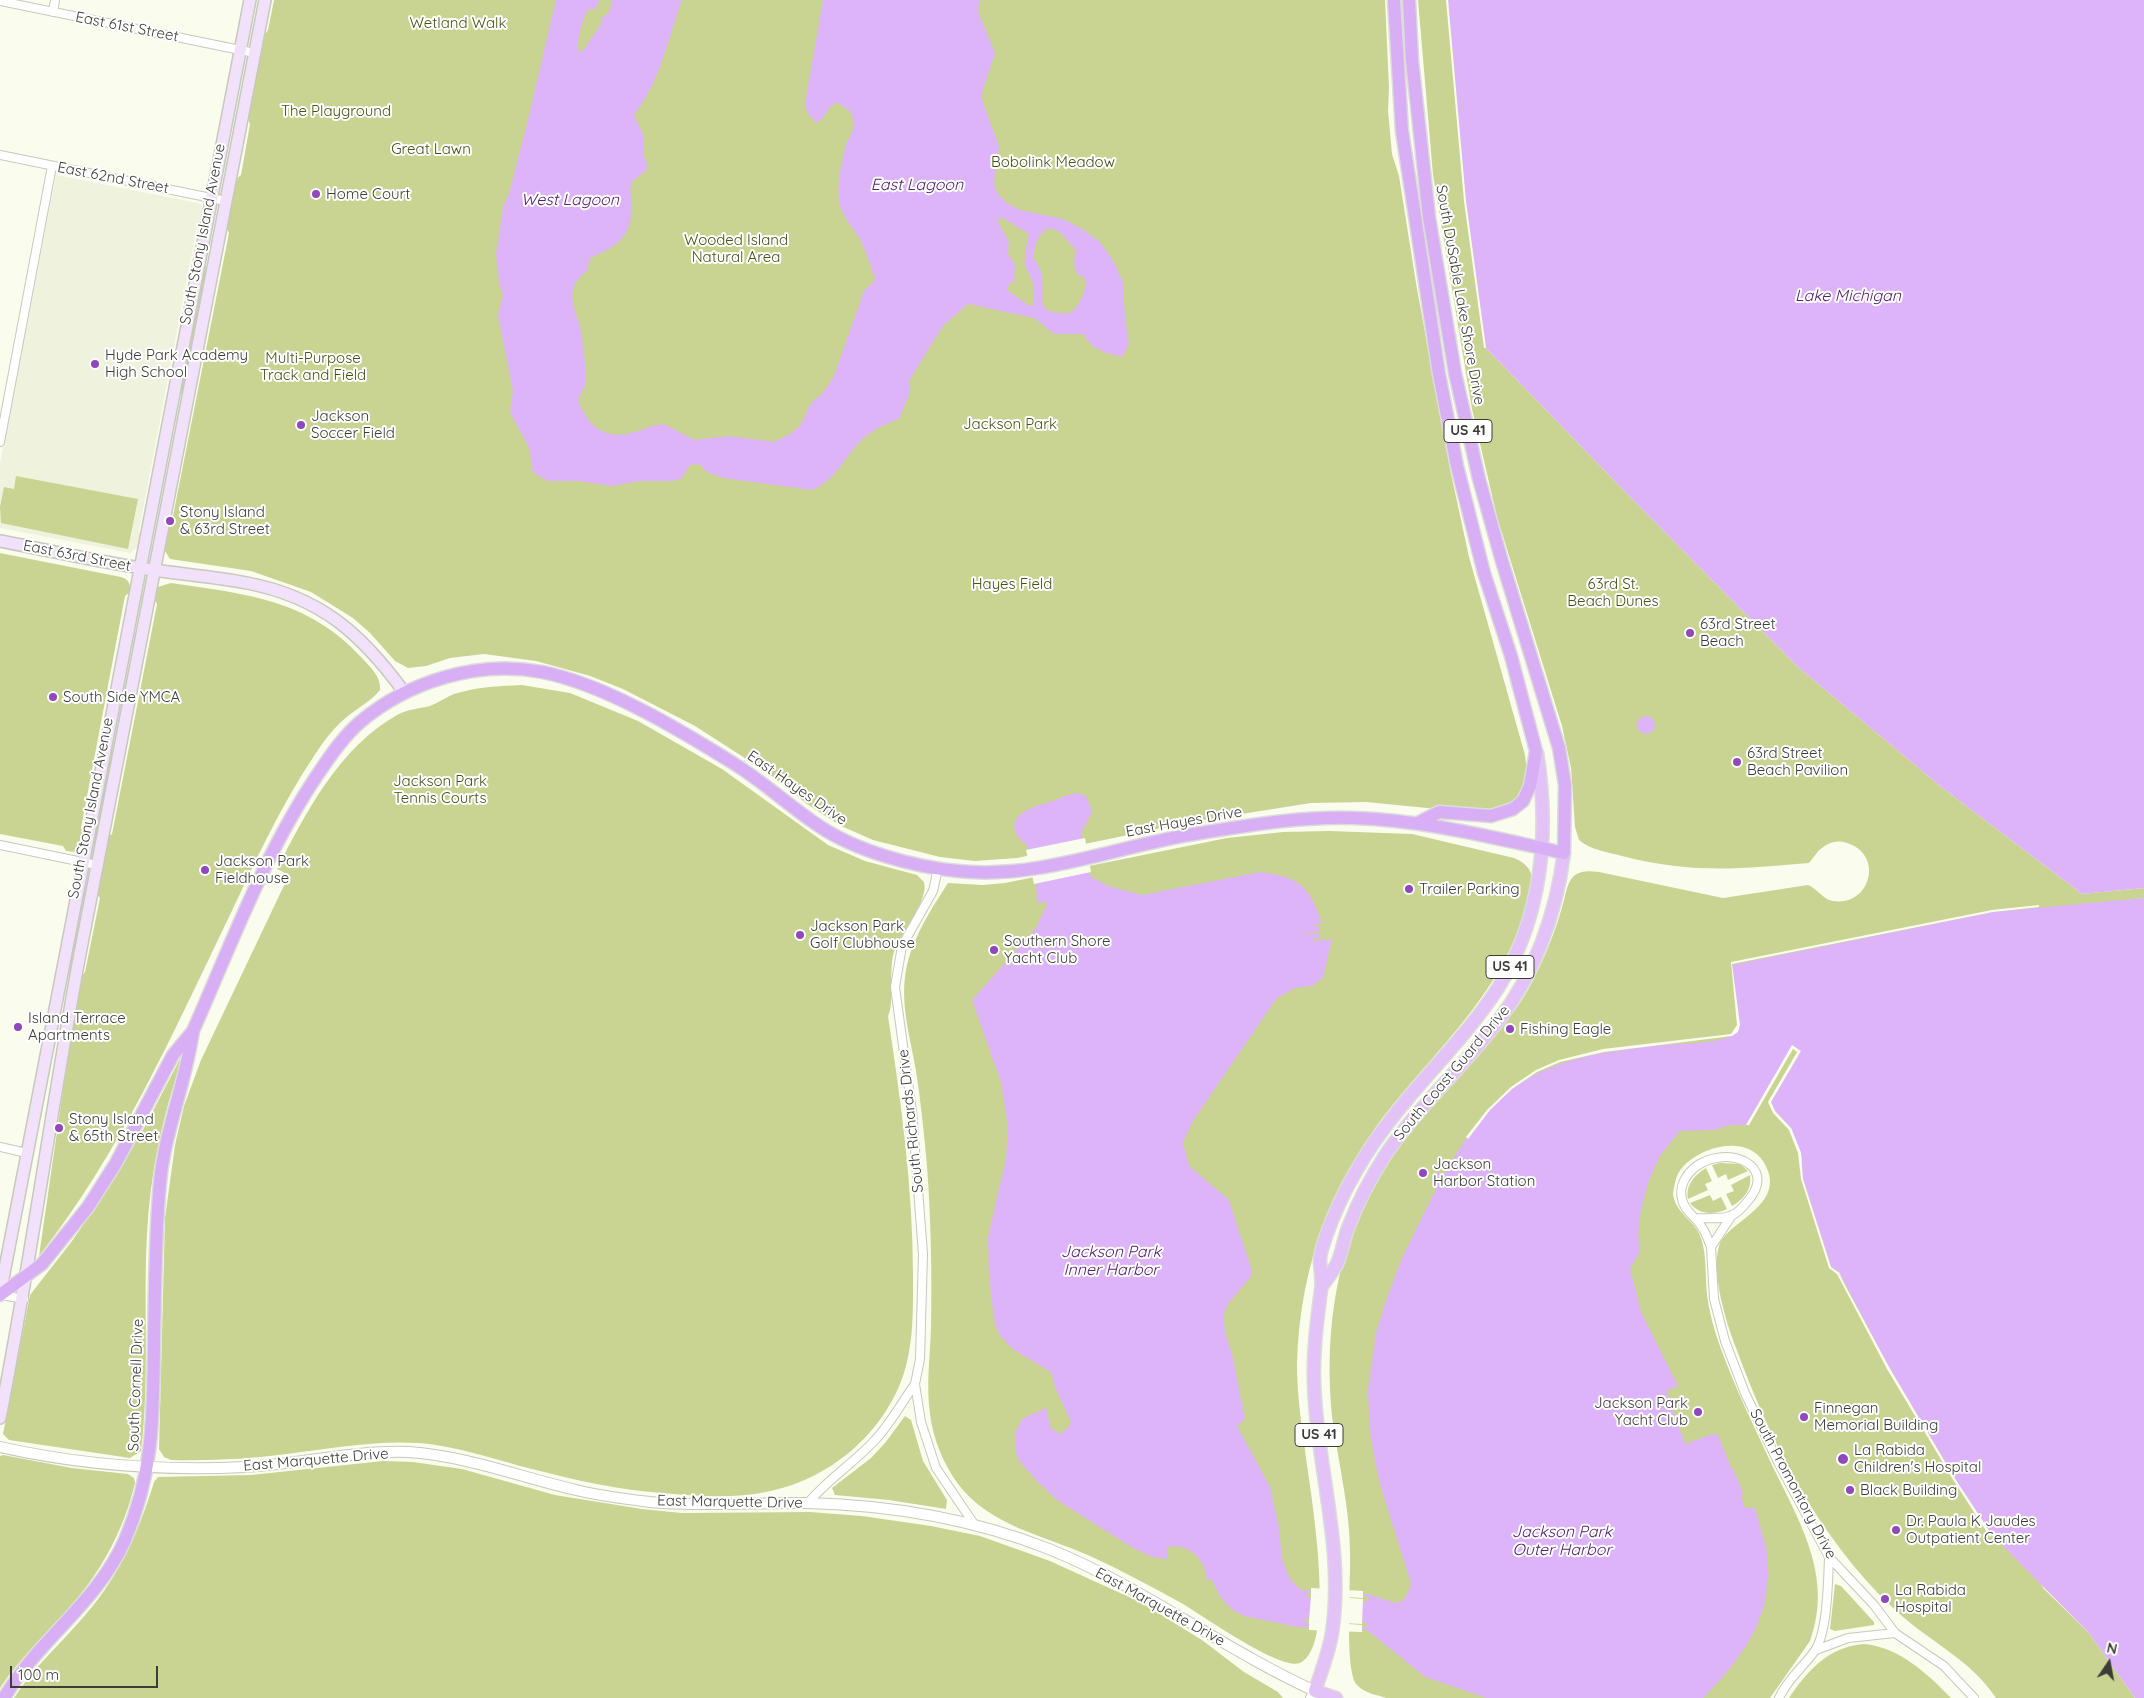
<!DOCTYPE html>
<html>
<head>
<meta charset="utf-8">
<style>
  body { margin:0 }
  #map { position:relative; width:2144px; height:1698px; overflow:hidden; background:#fafdee; font-family:Quicksand,sans-serif }
  canvas { display:block }
  .north { position:absolute; left:2084px; top:1638px; width:50px; height:50px; -webkit-text-stroke:4px #fff; paint-order:stroke; rotate:12deg; font-size:14px; font-weight:700; line-height:20px; text-align:center; color:#3c3d38 }
  .north::after { content:''; display:block; margin:auto; width:18px; height:22px; background:#3c3d38; clip-path:polygon(50% 0,100% 100%,50% 72%,0 100%) }
  .scale { position:absolute; left:10px; top:1666px; width:148px; height:22px; box-sizing:border-box; border:2px solid #3c3d38; border-top:0; padding-left:6px; font-size:15px; line-height:18px; white-space:nowrap; color:#3c3d38; -webkit-text-stroke:4px #fff; paint-order:stroke }
</style>
</head>
<body>
<div id="map">
<canvas width="2144" height="1698"></canvas>
<div class="north">N</div>
<div class="scale">100 m</div>
</div>
<script>
const g = document.querySelector('canvas').getContext('2d');
g.lineJoin = 'round';
function fill(path, color) { g.fillStyle = color; g.fill(path, 'evenodd'); }
function strokePath(path, color, width, dash) { g.strokeStyle = color; g.lineWidth = width; g.lineCap = dash ? 'butt' : 'round'; g.setLineDash(dash || []); g.stroke(path); }
function write(font, color, halo, rows, align = 'center') {
  g.font = font + ' Quicksand,sans-serif'; g.lineWidth = 4; g.setLineDash([]); g.textBaseline = 'middle'; g.strokeStyle = halo; g.fillStyle = color; for (const [text, x, y, turn = 0] of rows) {
    g.save(); g.translate(x, y); g.rotate((+turn || 0) * Math.PI / 180); g.textAlign = isNaN(turn) ? turn : align; if (halo) g.strokeText(text, 0, 0); g.fillText(text, 0, 0); g.restore();
  }
}
const built = new Path2D(`
  M56,175L198,203L201,204L204,211L201,224L197,226L139,531L141,535L139,546L130,553L0,528V463Z`);
const green = new Path2D(`
  M274,0H1385L1389,87L1388,111L1392,154L1399,176L1416,283L1450,469L1469,557L1525,755L1528,780L1518,801L1495,810L1437,809L1366,802L1311,803L1191,822L1017,858L975,861L940,857L873,840L841,826L807,804L768,773L695,726L623,689L590,676L536,661L484,654L450,658L426,666L408,668L395,661L370,633L353,618L311,592L251,571L170,559L163,548L169,519L173,516L229,233L226,227L235,180L241,175L250,124L248,119L264,36L268,30Z
  M1418,0H1448L1486,348L1633,500L1798,667L1940,786L2082,894L2144,888V898L2040,910V908L1801,1051L1791,1128L1838,1272L2044,1589L2088,1632L2135,1698H1996C1970,1658 1924,1639 1891,1606C1817,1535 1771,1443 1736,1348C1726,1322 1711,1273 1719,1246C1726,1221 1791,1205 1763,1161C1744,1133 1695,1148 1679,1172C1675,1179 1674,1187 1673,1195C1677,1215 1696,1221 1701,1238C1707,1256 1705,1276 1707,1294C1709,1313 1715,1332 1721,1349C1735,1388 1754,1426 1771,1463C1799,1521 1834,1576 1810,1641L1770,1698H1387C1377,1695 1364,1693 1357,1685C1344,1672 1351,1577 1350,1554C1350,1510 1339,1466 1333,1423C1322,1330 1338,1228 1394,1152C1410,1130 1427,1110 1445,1090C1475,1057 1507,1027 1529,988C1544,960 1556,931 1564,900C1566,892 1568,880 1575,875C1582,870 1591,871 1599,872L1723,898L1808,885C1818,889 1822,899 1833,901C1870,907 1885,855 1847,843C1838,840 1829,842 1822,848C1816,852 1814,858 1809,863C1739,869 1692,874 1622,856C1607,852 1591,850 1579,840L1575,827L1571,768L1562,726L1497,517L1472,409L1433,175Z
  M204,263H206L205,282L183,394L181,393L183,373Z
  M16,476L138,499L128,549L1,523L0,507L4,487L14,489Z
  M0,553L121,577C129,579 131,585 130,592L125,596L81,828L83,832L79,849L76,852L66,851L63,846L0,834Z
  M171,583C246,594 308,599 362,658C371,668 381,676 380,690C371,701 359,707 348,716C335,726 323,742 314,756C280,807 255,862 229,917C172,1035 120,1153 39,1256L79,980L85,972L100,898L96,893L107,837L112,834L157,604L154,599L158,587Z
  M522,685L570,693L638,721L722,769L828,845L865,861L917,875L924,882C929,901 901,932 894,952C888,971 895,1003 888,1016C901,1102 913,1188 913,1275C913,1308 914,1341 904,1373C884,1434 829,1480 766,1492C733,1499 696,1496 662,1493C618,1490 575,1480 532,1469C500,1461 469,1450 436,1445C386,1438 337,1448 287,1454C249,1459 210,1461 171,1460L164,1457L159,1449L165,1218L175,1145L184,1106L201,1060L289,875L277,869C306,812 339,748 397,715C408,709 418,709 430,706C438,703 446,697 454,694C476,687 499,686 522,685Z
  M111,741H113L112,762L96,846L92,845Z
  M1329,831L1412,834L1514,858C1539,869 1532,883 1526,905C1503,995 1432,1052 1378,1124C1358,1153 1341,1183 1327,1216C1308,1262 1298,1314 1297,1364C1297,1393 1301,1422 1305,1450C1309,1485 1339,1645 1300,1663C1281,1671 1203,1616 1183,1604C1152,1587 1121,1570 1090,1556C1043,1535 990,1526 958,1484C943,1463 933,1439 930,1414C926,1385 930,1357 931,1328C932,1274 931,1220 927,1166C924,1134 921,1103 916,1071C911,1041 901,1008 905,977C909,943 930,911 948,883L983,885L1005,883L1227,838L1283,832Z
  M180,1059L182,1060C162,1117 150,1174 147,1235C143,1306 150,1380 141,1451L130,1458L9,1440L3,1434L30,1295L72,1241L113,1181L144,1128Z
  M1720,1163L1740,1164L1748,1171L1728,1180L1726,1174L1718,1178L1712,1165Z
  M1706,1168L1712,1181L1705,1184L1708,1190L1688,1199C1685,1185 1696,1174 1706,1168Z
  M1750,1175C1752,1190 1744,1199 1732,1206L1726,1194L1734,1191L1731,1185Z
  M1710,1195L1713,1201L1721,1197L1727,1209C1714,1215 1699,1215 1690,1203Z
  M905,1416L911,1420L923,1461L947,1500L946,1509L889,1500L835,1495L832,1488L871,1458L885,1443Z
  M3,1455L72,1468L128,1474L134,1478L135,1483C125,1526 104,1567 75,1601C50,1631 21,1656 0,1688V1456Z
  M383,1461L413,1462L462,1469L555,1495L642,1509L682,1513L810,1512L862,1516L931,1526L980,1536L1050,1561L1140,1602L1202,1640L1244,1672L1278,1692L1283,1698H14C34,1666 62,1643 86,1614C120,1575 139,1531 154,1482L158,1477L251,1475Z
  M1835,1584L1841,1586L1874,1622V1625L1835,1631L1830,1629Z
  M1864,1644C1899,1647 1928,1674 1951,1698H1789C1808,1670 1828,1647 1864,1644Z`);
const water = new Path2D(`
  M556,0H599L596,9H588L580,30L577,49L582,52L601,24L602,17L609,13L612,0H682C668,39 660,82 634,115L643,134V153L648,168C644,174 634,178 631,184C629,192 632,200 632,208C630,240 616,246 590,258L587,271C566,286 572,302 579,323C582,335 588,375 585,386C583,390 580,395 578,400C588,427 606,441 634,432C644,430 654,424 664,424L694,440L729,436L774,442L790,434L800,426L811,403L823,393L834,376L864,291L875,280C874,274 863,243 859,238C852,226 841,215 839,201C837,185 841,164 845,148C851,131 856,132 851,112L838,103L832,105L821,120L816,123L807,112L805,104L823,0H980L978,12L995,53L982,92V100L999,146L994,184L997,193L1008,204L1020,210L1063,219L1084,230L1100,242L1114,262L1123,282L1125,319L1129,344L1122,357L1106,353L1092,346L1083,334H1054L1034,318L968,304L943,326L909,381V395L899,419C886,424 874,429 864,438C845,455 837,480 812,490L723,478L707,472L699,464L690,465L681,479L671,481H641L612,486L578,481H547L533,472L529,448L510,412L513,391L498,315L503,294L499,283L496,255L503,208L509,193L526,128ZM1001,217L1029,234L1025,253V266L1033,282L1034,303L1031,307L1007,290L1010,283L1014,282L1015,265L1008,254L1009,242L998,222ZM1047,229H1053L1061,233L1075,249C1075,259 1072,266 1078,275L1084,277C1088,291 1080,303 1071,313C1030,315 1047,297 1041,272C1040,267 1036,262 1033,258C1035,246 1036,237 1047,229Z
  M1448,0H2144V888L2082,894L1940,786L1798,667L1633,500L1486,348L1466,201Z
  M1637 725a9 9 0 1 1 18 0a9 9 0 1 1-18 0Z
  M1079,793L1087,797L1092,812L1081,833L1090,876L1108,886L1142,895L1260,872C1300,877 1309,886 1322,923L1311,925L1319,926L1320,931L1298,935L1320,933V938L1313,939V941L1332,939L1323,978L1312,986L1295,988L1276,999L1193,1121L1183,1142L1189,1166L1229,1200L1252,1271L1250,1278L1227,1305L1224,1315L1225,1333L1232,1354L1245,1419L1237,1426L1270,1487L1279,1528L1282,1559L1290,1579L1301,1590L1367,1594L1396,1603C1406,1601 1409,1592 1411,1583L1379,1481L1370,1433L1368,1391L1376,1333L1385,1304L1402,1258L1437,1187L1432,1181L1437,1172L1445,1174C1497,1078 1548,1057 1653,1046C1678,1043 1708,1045 1732,1036L1740,1025L1732,965L1993,912L2144,898V1698H2135L2088,1632L1992,1535L1954,1477L1889,1367L1839,1272L1831,1267L1803,1179L1801,1153L1791,1128L1775,1111L1771,1102L1800,1051L1792,1046L1746,1125H1731L1714,1130L1680,1131L1660,1156L1649,1180L1641,1209L1638,1234L1640,1252L1630,1268L1641,1312L1678,1386L1666,1391L1685,1444L1713,1434L1718,1435L1732,1470H1734L1743,1493L1741,1495L1745,1508H1755L1766,1547L1769,1578L1767,1579C1768,1625 1734,1667 1703,1698H1487L1425,1677L1367,1630L1297,1627L1244,1616L1233,1610L1221,1598L1211,1579L1207,1580C1206,1561 1190,1542 1167,1547V1559L1152,1557L1133,1548L1057,1500L1037,1481L1019,1461L1016,1452L1015,1433L1022,1419L1046,1408L1051,1428L1059,1434L1067,1429L1071,1422L1055,1387L1051,1372L1014,1350L1001,1337L995,1325L989,1278L988,1237L1006,1159L1008,1127L1001,1082L972,1000L1036,928L1048,902L1037,903C1037,890 1034,857 1027,846C1025,842 1019,840 1017,835C1006,815 1033,807 1046,803C1058,800 1067,794 1079,793ZM1310,1592L1367,1596L1369,1599L1366,1602L1309,1598L1306,1594ZM1307,1618L1365,1622L1367,1625L1365,1628L1307,1623L1304,1620Z`);
const pier = new Path2D(`
  M1446,0H1448L1466,201L1486,348H1484L1464,201Z
  M1085,838L1091,872L1034,884L1026,850Z
  M2039,905V907L1993,912L1732,964L1740,1025L1738,1032L1732,1036L1604,1052L1560,1062L1537,1072L1512,1089L1490,1110L1468,1139L1466,1137L1487,1110L1511,1087L1536,1070L1559,1060L1603,1049L1731,1034L1737,1025L1731,962L1992,910Z
  M1792,1045L1801,1051L1771,1102L1775,1111L1791,1128L1801,1153L1803,1179L1831,1267L1838,1272L1889,1367L1954,1477L1992,1535L1990,1537L1952,1478L1887,1369L1837,1274L1829,1268L1801,1179L1798,1153L1789,1130L1773,1113L1768,1102L1797,1052L1793,1049L1749,1125H1746Z
  M1311,1588L1363,1591V1598L1311,1595Z
  M1311,1595L1363,1599L1362,1624L1309,1621Z
  M1309,1621L1362,1625V1632L1309,1630Z`);
const minor = new Path2D(`
  M0,1L255,53
  M53,12L55,0
  M0,155L226,201
  M0,442L52,166
  M0,845L97,865
  M938,868L933,891L902,946L895,987L912,1111L923,1254L920,1359L915,1384L921,1422L936,1468L974,1524
  M0,1147L27,1153
  M1695,1218C1707,1218 1722,1220 1733,1215C1738,1212 1743,1207 1747,1202C1781,1164 1724,1143 1694,1168C1685,1176 1679,1187 1682,1199C1684,1211 1695,1216 1701,1226C1706,1232 1708,1240 1711,1247L1732,1215
  M1711,1247L1714,1299L1725,1341L1745,1393L1778,1462L1829,1557L1874,1605L1895,1633L1944,1666L1974,1698
  M1,1295L24,1299
  M808,1503C828,1479 854,1463 875,1440C891,1423 902,1402 915,1384
  M1816,1650L1848,1638L1895,1633
  M1779,1698C1787,1680 1803,1667 1814,1652C1828,1633 1828,1580 1829,1557`);
const tertiary = new Path2D(`
  M0,1447C80,1465 163,1471 245,1467C300,1464 354,1450 409,1452C466,1456 520,1477 576,1490C600,1496 625,1499 650,1502C702,1507 755,1502 808,1503C889,1505 973,1519 1049,1549C1143,1587 1223,1649 1315,1691L1311,1698`);
const secondary = new Path2D(`
  M0,541C47,550 94,561 141,568C176,574 212,576 247,583C320,597 361,633 404,692
  M0,1294L250,0
  M0,1418C30,1265 51,1111 79,959L265,0`);
const primary = new Path2D(`
  M1322,1286C1327,1279 1333,1271 1337,1264C1342,1252 1344,1239 1348,1228C1358,1202 1371,1177 1386,1154C1419,1106 1463,1067 1499,1020C1536,971 1556,914 1564,853
  M1336,1698L1315,1691C1321,1672 1329,1652 1332,1633C1345,1548 1316,1465 1314,1381C1313,1350 1317,1321 1321,1290C1323,1280 1320,1270 1320,1260C1320,1252 1324,1243 1326,1236C1342,1191 1366,1150 1396,1113C1429,1071 1469,1033 1498,988C1542,918 1550,833 1537,753`);
const trunk = new Path2D(`
  M1394,0L1402,131L1439,374L1457,466L1484,573L1511,656L1536,751L1530,786L1523,801L1513,809L1491,816L1439,812L1418,823
  M0,1295L42,1264L88,1207L116,1163L173,1055L193,1031C231,945 265,852 318,774C330,756 343,737 359,723C408,681 478,660 542,672C604,684 680,730 733,763C764,782 790,807 819,826C856,851 914,867 958,871C1039,880 1120,845 1200,833C1250,825 1303,816 1354,818C1425,820 1494,838 1564,853L1565,785L1559,748L1501,558L1479,479L1455,373L1429,217L1412,60L1409,0
  M4,1698C38,1640 97,1603 125,1540C154,1472 153,1416 154,1344C155,1290 155,1236 160,1182C165,1130 186,1082 193,1031`);
const markers = [
  [316,194,5,"#9148ba"],
  [95,364,5,"#9148ba"],
  [301,425,5,"#9148ba"],
  [170,521,5,"#9148ba"],
  [1690,633,5,"#9148ba"],
  [53,697,5,"#9148ba"],
  [1737,762,5,"#9148ba"],
  [205,870,5,"#9148ba"],
  [1409,889,5,"#9148ba"],
  [800,935,5,"#9148ba"],
  [994,950,5,"#9148ba"],
  [18,1027,5,"#9148ba"],
  [1510,1029,5,"#9148ba"],
  [59,1128,5,"#9148ba"],
  [1423,1173,5,"#9148ba"],
  [1698,1412,5,"#9148ba"],
  [1804,1417,5,"#9148ba"],
  [1843,1459,6,"#9148ba"],
  [1850,1490,5,"#9148ba"],
  [1896,1530,5,"#9148ba"],
  [1885,1599,5,"#9148ba"]
];
const shields = [
  [1468,431,48],
  [1510,967,48],
  [1319,1435,48]
];
const shieldNames = [
  ["US 41",1468,431],
  ["US 41",1510,967],
  ["US 41",1319,1435]
];
const parkNames = [
  ["Wetland Walk",458,23],
  ["The Playground",336,111],
  ["Great Lawn",431,149],
  ["Bobolink Meadow",1053,162],
  ["Wooded Island",736,240],
  ["Natural Area",736,257],
  ["Multi-Purpose",313,358],
  ["Track and Field",313,375],
  ["Jackson Park",1010,424],
  ["Hayes Field",1012,584],
  ["63rd St.",1613,584],
  ["Beach Dunes",1613,601],
  ["Jackson Park",440,781],
  ["Tennis Courts",440,798]
];
const streetNames = [
  ["East 61st Street",127,27,11],
  ["East 62nd Street",113,178,11],
  ["South Stony Island Avenue",203,234,-79],
  ["South DuSable Lake Shore Drive",1460,295,80],
  ["East 63rd Street",77,556,11],
  ["East Hayes Drive",797,788,35],
  ["South Stony Island Avenue",91,808,-79],
  ["East Hayes Drive",1184,822,-10],
  ["South Coast Guard Drive",1452,1073,-50],
  ["South Richards Drive",911,1121,-96],
  ["South Cornell Drive",136,1385,-88],
  ["East Marquette Drive",316,1460,-5],
  ["South Promontory Drive",1793,1484,62],
  ["East Marquette Drive",730,1502,1],
  ["East Marquette Drive",1160,1607,29]
];
const poiNames = [
  ["Home Court",326,194],
  ["Hyde Park Academy",105,355],
  ["High School",105,372],
  ["Jackson",311,416],
  ["Soccer Field",311,433],
  ["Stony Island",180,512],
  ["& 63rd Street",180,529],
  ["63rd Street",1700,624],
  ["Beach",1700,641],
  ["South Side YMCA",63,697],
  ["63rd Street",1747,753],
  ["Beach Pavilion",1747,770],
  ["Jackson Park",215,861],
  ["Fieldhouse",215,878],
  ["Trailer Parking",1419,889],
  ["Jackson Park",810,926],
  ["Golf Clubhouse",810,943],
  ["Southern Shore",1004,941],
  ["Yacht Club",1004,958],
  ["Island Terrace",28,1018],
  ["Apartments",28,1035],
  ["Fishing Eagle",1520,1029],
  ["Stony Island",69,1119],
  ["& 65th Street",69,1136],
  ["Jackson",1433,1164],
  ["Harbor Station",1433,1181],
  ["Jackson Park",1688,1403,"right"],
  ["Yacht Club",1688,1420,"right"],
  ["Finnegan",1814,1408],
  ["Memorial Building",1814,1425],
  ["La Rabida",1854,1450],
  ["Children's Hospital",1854,1467],
  ["Black Building",1860,1490],
  ["Dr. Paula K Jaudes",1906,1521],
  ["Outpatient Center",1906,1538],
  ["La Rabida",1895,1590],
  ["Hospital",1895,1607]
];
const waterNames = [
  ["East Lagoon",917,185],
  ["West Lagoon",570,200],
  ["Lake Michigan",1848,296],
  ["Jackson Park",1111,1252],
  ["Inner Harbor",1111,1270],
  ["Jackson Park",1562,1532],
  ["Outer Harbor",1562,1550]
];
fill(built, '#eff3dd');
fill(green, '#c9d493');
fill(water, '#ddb4f9');
fill(pier, '#fafdee');
strokePath(minor, '#c6c9bb', 10);
strokePath(tertiary, '#c6c9bb', 12);
strokePath(secondary, '#c6c9bb', 14);
strokePath(primary, '#dcdcdb', 15);
strokePath(trunk, '#dcdcdb', 15);
strokePath(minor, '#fff', 8);
strokePath(tertiary, '#fff', 10);
strokePath(secondary, '#f1e1fb', 11);
strokePath(primary, '#e2c2f7', 12);
strokePath(trunk, '#d8aef4', 12);
for (const [x, y, r, color] of markers) { const dot = new Path2D(); dot.arc(x, y, r, 0, 2 * Math.PI); g.fillStyle = color; g.fill(dot); strokePath(dot, '#fff', 2); }
for (const [x, y, w] of shields) { const box = new Path2D(); box.roundRect(x - w / 2, y - 11.5, w, 23, 4); g.fillStyle = '#fff'; g.fill(box); strokePath(box, '#3c3d38', 1); }
write('bold 14px', '#3c3d38', null, shieldNames);
write('15px', '#4a5116', '#fff', parkNames);
write('15px', '#3c3d38', '#fff', streetNames);
write('15px', '#3c3d38', '#fff', poiNames, 'left');
write('italic 16px', '#542070', '#fff', waterNames);
</script>
</body>
</html>
